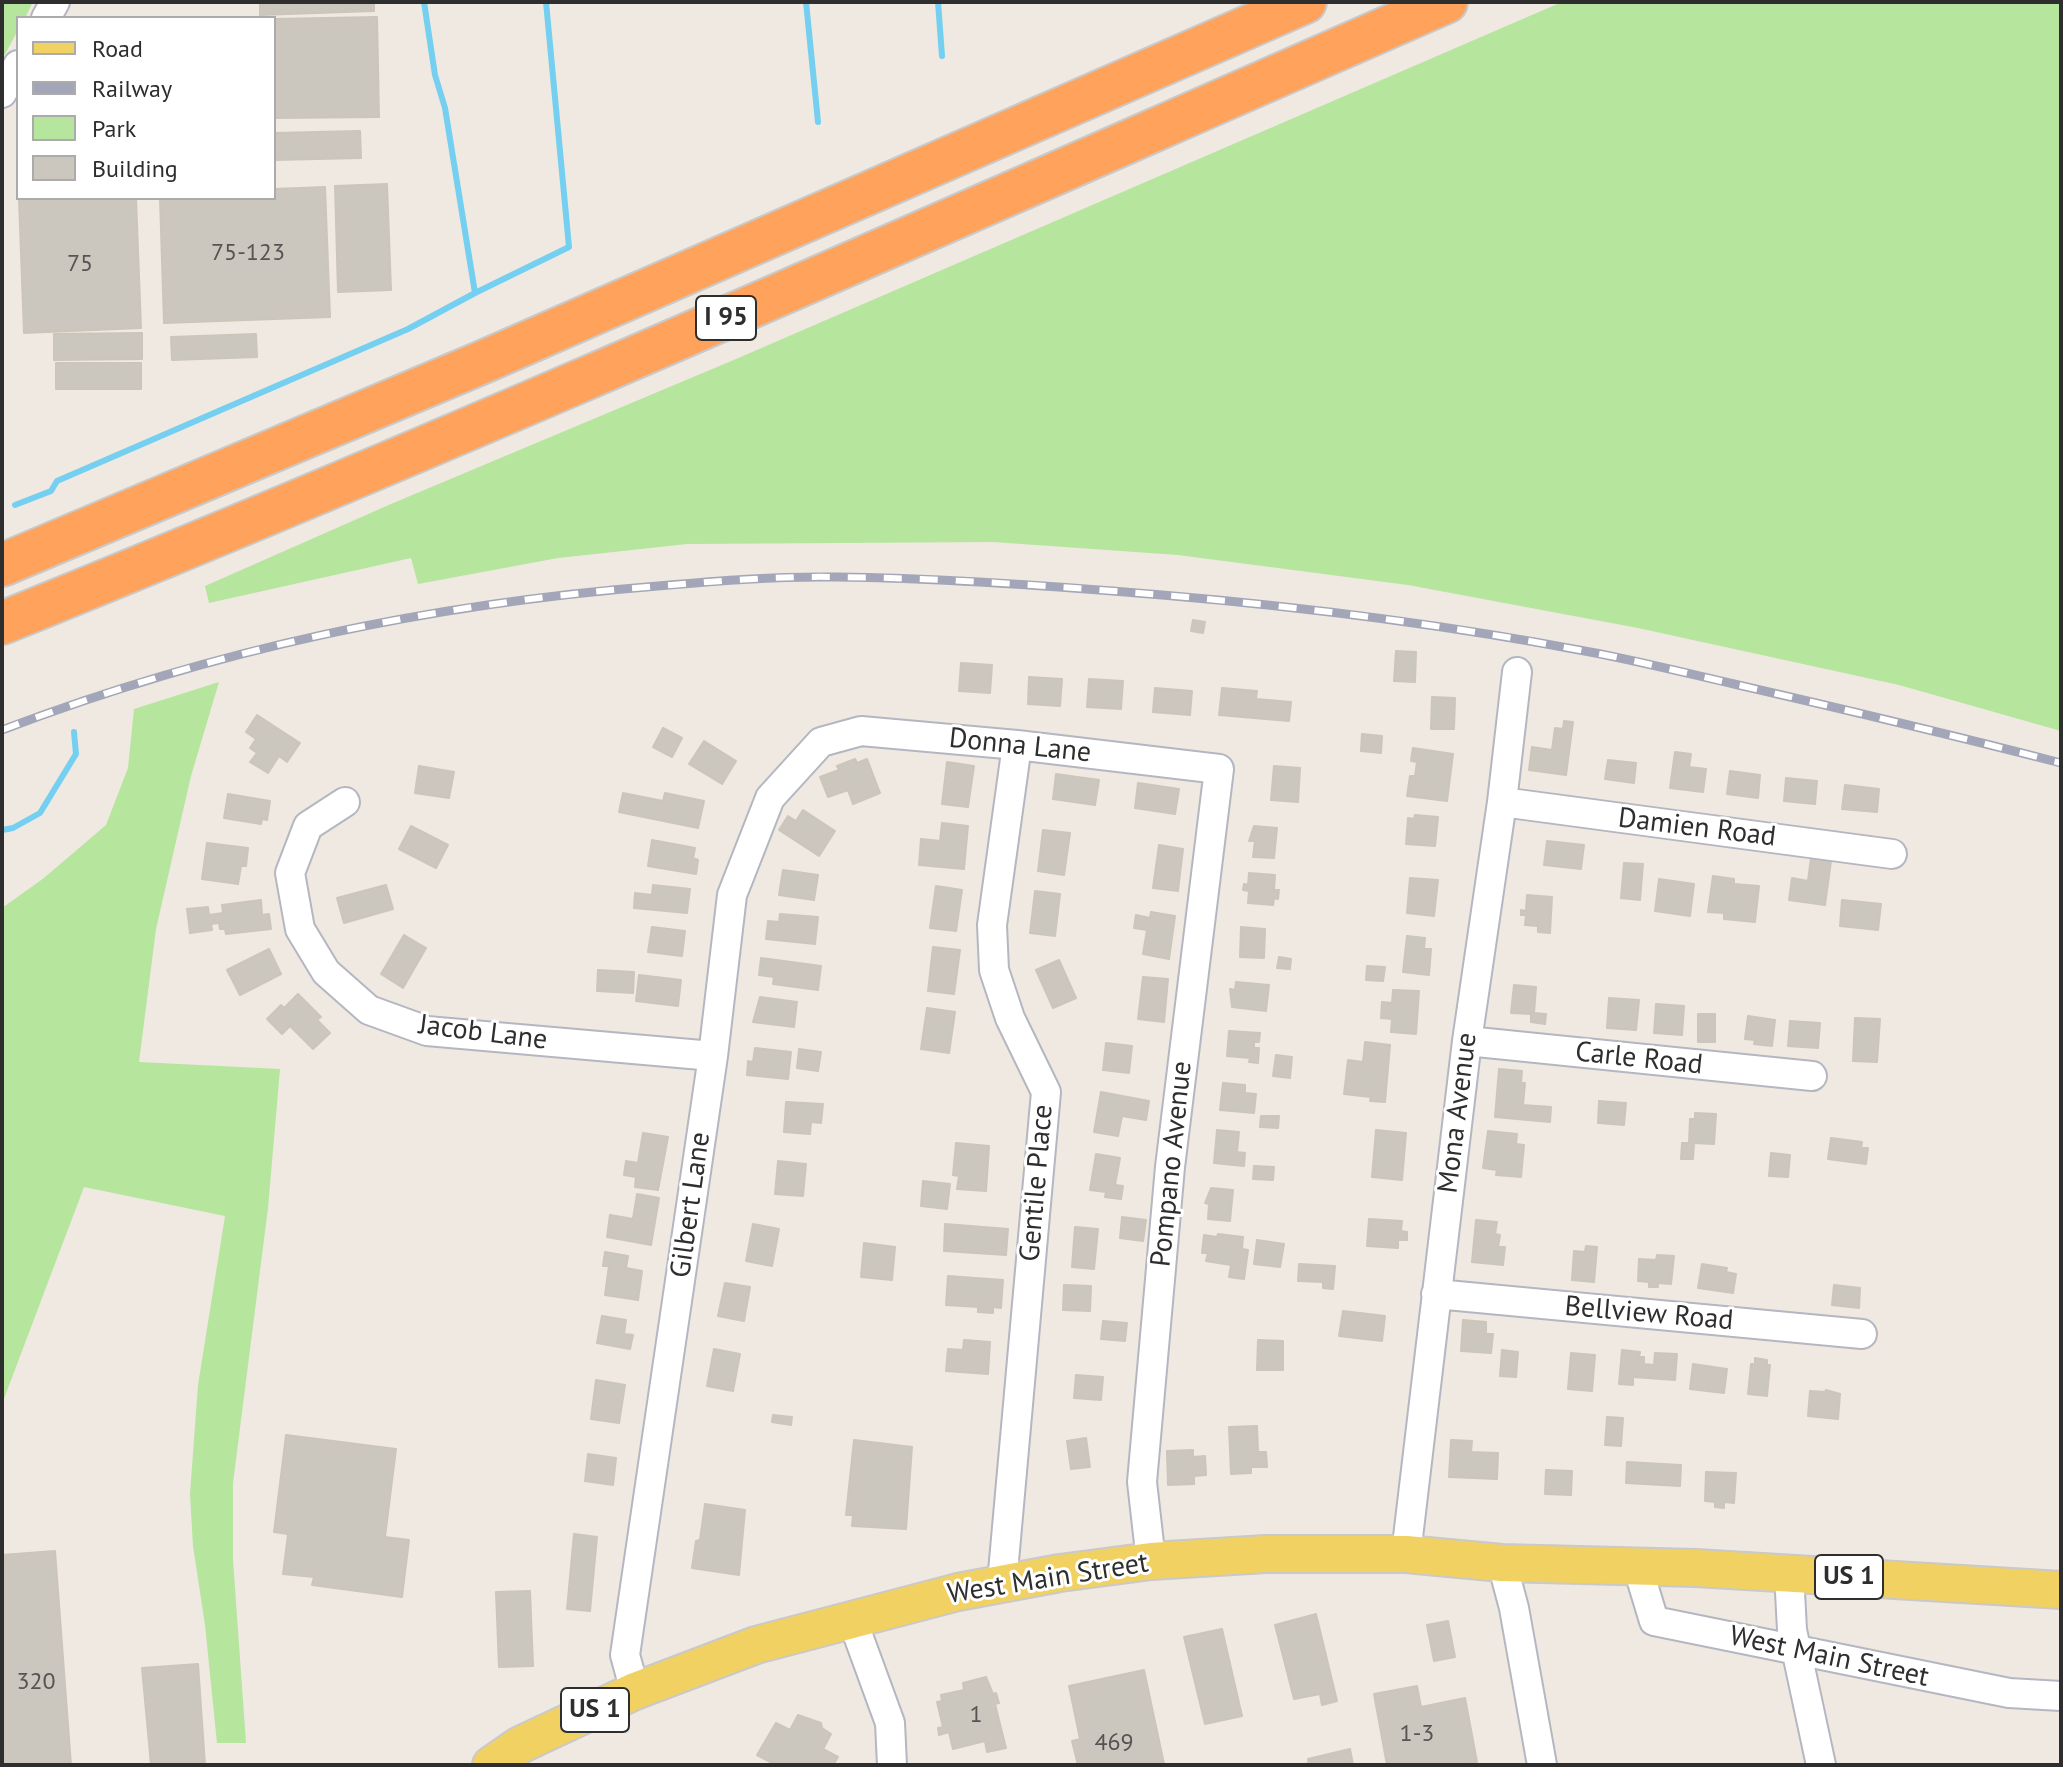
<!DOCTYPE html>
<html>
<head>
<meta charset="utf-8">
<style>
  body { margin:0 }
  #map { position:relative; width:2063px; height:1767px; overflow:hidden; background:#efe9e1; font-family:"PT Sans",sans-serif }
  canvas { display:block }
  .frame { position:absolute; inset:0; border:4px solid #2e2e2e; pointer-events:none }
  .legend { position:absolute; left:16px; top:16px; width:260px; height:184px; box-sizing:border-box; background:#fff; border:2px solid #ababab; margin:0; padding:10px 14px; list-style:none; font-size:24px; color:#2e2e2e }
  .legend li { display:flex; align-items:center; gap:16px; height:40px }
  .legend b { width:40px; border:2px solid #ababab }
</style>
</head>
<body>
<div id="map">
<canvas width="2063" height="1767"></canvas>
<div class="frame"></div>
<ul class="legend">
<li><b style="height:10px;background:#f2d163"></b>Road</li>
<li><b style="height:10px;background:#a3a6b8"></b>Railway</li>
<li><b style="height:22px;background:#b6e59e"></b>Park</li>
<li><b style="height:22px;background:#cbc7bf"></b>Building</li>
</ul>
</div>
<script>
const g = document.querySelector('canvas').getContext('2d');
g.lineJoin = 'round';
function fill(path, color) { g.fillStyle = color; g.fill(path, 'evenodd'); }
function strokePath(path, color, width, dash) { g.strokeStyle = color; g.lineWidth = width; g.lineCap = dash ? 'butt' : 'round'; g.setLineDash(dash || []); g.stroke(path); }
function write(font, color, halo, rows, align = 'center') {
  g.font = font + ' "PT Sans",sans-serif'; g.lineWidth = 6; g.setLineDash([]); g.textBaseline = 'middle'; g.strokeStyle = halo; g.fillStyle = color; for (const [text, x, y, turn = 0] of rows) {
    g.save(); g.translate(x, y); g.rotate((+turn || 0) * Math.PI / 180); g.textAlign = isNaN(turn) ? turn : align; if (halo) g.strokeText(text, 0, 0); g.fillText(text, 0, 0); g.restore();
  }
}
const green = new Path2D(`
  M2,2H33L25,18H18V30L2,60Z
  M1562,2H2061V731L1899,685L1638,628L1408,585L1178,555L993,542L687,544L558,558L418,584L411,558L209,603L205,586L391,504L729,362Z
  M219,682L191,776L156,929L139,1062L280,1069L268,1208L233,1483V1560L246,1743H217L205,1625L193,1546L190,1494L198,1385L225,1216L84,1187L2,1404V908L44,878L106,825L128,768L134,709Z`);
const stream = new Path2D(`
  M806,2L818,122
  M938,2L942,56
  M475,293L569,247L546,2
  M15,505L51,491L57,481L408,329L475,293L445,108L435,75L424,2
  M2,830L13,828L40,813L76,754L74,732`);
const building = new Path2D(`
  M260,2H374V11L260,15Z
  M377,17L379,117L274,118V19Z
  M360,131L361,158L274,160V133Z
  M387,184L391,290L338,292L335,186Z
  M325,187L330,317L164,323L160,198H274V189Z
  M58,198H136L141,328L24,333L19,200Z
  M142,333V359L54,360V334Z
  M256,334L257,357L172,360L171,337Z
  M56,363H141V389H56Z
  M1193,620L1205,622L1203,633L1191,631Z
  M1396,651L1416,652L1415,682L1394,681Z
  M961,663L992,665L990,693L959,691Z
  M1029,677L1062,679L1060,706L1028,704Z
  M1089,679L1123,681L1121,709L1087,707Z
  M1155,688L1192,691L1190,715L1153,712Z
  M1222,688L1257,691L1256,699L1291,702L1289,721L1219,715Z
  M1432,697L1455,698L1454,729H1431Z
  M257,715L300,743L287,762L279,756L268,773L250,762L257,753L250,748L256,739L246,732Z
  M1564,721L1573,722L1566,775L1529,770L1532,747L1552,750L1555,728L1563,729Z
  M663,728L682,738L672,757L653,747Z
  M1362,734L1382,736L1381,753L1361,751Z
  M704,741L736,761L722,784L689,764Z
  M1413,748L1453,754L1447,801L1407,796L1410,776H1415L1417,762L1411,761Z
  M1675,752L1691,754L1689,767L1706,769L1703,792L1670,788Z
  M855,759L857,763L867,759L880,793L853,804L848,790L828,797L820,777L839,770L837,766Z
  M1608,760L1636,763L1634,783L1605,779Z
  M947,762L974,766L968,807L942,804Z
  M419,766L454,772L449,798L415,793Z
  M1274,766L1300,768L1298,802L1271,800Z
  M1730,771L1760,775L1758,798L1727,794Z
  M1056,774L1099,780L1095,805L1053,799Z
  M1786,778L1817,781L1815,804L1784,801Z
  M1138,783L1179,789L1175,814L1135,808Z
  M1845,785L1879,789L1877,812L1842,809Z
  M623,793L663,801L665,793L704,801L698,828L619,812Z
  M228,794L270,801L267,820L262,819L261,824L224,818Z
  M803,810L835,831L819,856L779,830L788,816L796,821Z
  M1415,815L1438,817L1435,846L1406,844L1408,818L1414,819Z
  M942,823L968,826L964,869L919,865L921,839L940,841Z
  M411,826L448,845L436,868L399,849Z
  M1254,826L1277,828L1274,858L1253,857L1255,841H1249Z
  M1043,830L1070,833L1064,875L1038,871Z
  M652,840L695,848L693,858L698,860L696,874L648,866Z
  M1547,841L1584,845L1581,869L1544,865Z
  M207,843L248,848L246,866H241L238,884L202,879Z
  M1159,845L1183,849L1178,891L1153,888Z
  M1811,858L1831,861L1825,905L1789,900L1792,878L1808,881Z
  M1624,863L1643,864L1640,900L1621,898Z
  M783,870L818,875L814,900L779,895Z
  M1249,873L1275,875L1274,890H1279L1278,899L1274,898L1273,905L1248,903L1249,891L1243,890L1244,884L1248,885Z
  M1713,876L1734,879V884L1759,886L1755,922L1724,919V913L1708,912Z
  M1410,878L1438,880L1434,916L1407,913Z
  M1659,879L1694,884L1690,916L1655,911Z
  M386,885L393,909L344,923L337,898Z
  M653,885L690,889L687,913L634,908L635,893L652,895Z
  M936,886L962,890L956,931L930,928Z
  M1035,891L1060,894L1055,936L1030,933Z
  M1527,895L1552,897L1550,933L1538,932V926L1525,925L1526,915H1521V910L1526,911Z
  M261,900L262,915L269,914L271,929L226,934L225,929H220L219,923L211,924L212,930L190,933L187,909L208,907L209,915L223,913L222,905Z
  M1842,900L1881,904L1878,930L1840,926Z
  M1151,912L1175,916L1169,959L1143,954L1147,930L1134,928L1136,915L1150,918Z
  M780,914L818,917L815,944L766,939L768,921L779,922Z
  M652,927L685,931L682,956L648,952Z
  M1241,927L1265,929L1264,958L1240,957Z
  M404,935L426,948L403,988L381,974Z
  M1407,936L1425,938L1424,949H1431L1429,975L1403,972Z
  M933,947L960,950L954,994L928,991Z
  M269,949L281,974L240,995L227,970Z
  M1279,957L1291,959L1290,969L1277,968Z
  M761,958L821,966L818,990L773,984L774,977L759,975Z
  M1059,960L1076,998L1053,1008L1036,970Z
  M1367,966L1385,967L1383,981L1366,980Z
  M598,970L634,972L633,993L597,991Z
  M639,975L681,980L678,1006L636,1001Z
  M1143,977L1168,979L1164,1022L1138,1019Z
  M1236,982L1269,985L1266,1011L1232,1007L1230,989L1235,990Z
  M1514,985L1536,987L1534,1013L1546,1014L1545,1024L1531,1022V1014L1511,1013Z
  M1393,990L1419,991L1416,1034L1391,1032L1392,1019L1381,1018L1382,1002L1392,1003Z
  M298,994L321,1017L317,1020L330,1033L313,1049L290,1026L282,1034L267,1019L281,1005L284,1008Z
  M760,997L797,1002L794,1027L753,1022Z
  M1609,998L1639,1000L1636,1030L1607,1028Z
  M1656,1004L1684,1006L1682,1035L1654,1033Z
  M927,1008L955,1012L949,1053L921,1049Z
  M1698,1014H1715V1042H1698Z
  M1748,1016L1775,1020L1772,1046L1754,1044L1755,1040L1745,1039Z
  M1855,1018L1880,1019L1877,1062L1853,1061Z
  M1790,1021L1820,1023L1818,1048L1788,1046Z
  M1229,1031L1260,1033L1259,1042H1254V1048H1259L1258,1063L1249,1062L1250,1058L1227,1056Z
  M1365,1042L1390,1045L1385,1102L1370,1101L1371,1097L1344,1094L1348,1060L1363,1062Z
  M1106,1043L1132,1046L1129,1073L1103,1070Z
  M755,1048L791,1052L788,1079L747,1075L748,1061L753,1062Z
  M799,1049L821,1052L818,1071L797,1068Z
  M1276,1055L1292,1057L1290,1078L1273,1076Z
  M1499,1069L1522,1071L1521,1083H1525L1523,1105L1551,1107L1550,1122L1495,1117Z
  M1223,1083L1245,1085V1093L1256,1094L1254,1113L1220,1110Z
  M1101,1092L1149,1101L1146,1120L1122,1116L1118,1136L1094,1132Z
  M1599,1101L1626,1103L1624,1125L1598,1123Z
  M786,1102L823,1104L821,1123L811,1122L810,1134L784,1132Z
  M1695,1113L1716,1114L1714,1144L1694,1143L1693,1159H1681L1682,1143H1689L1690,1119H1695Z
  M1261,1116H1279L1278,1128L1260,1127Z
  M1217,1130L1239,1132L1237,1152L1245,1153L1244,1166L1214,1163Z
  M1376,1130L1406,1133L1402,1180L1372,1177Z
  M1488,1131L1517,1134L1516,1144L1524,1145L1521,1177L1496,1175L1497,1170L1483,1168Z
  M643,1133L668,1137L658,1190L635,1187L636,1177L624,1175L626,1161L638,1163Z
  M1831,1138L1862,1142L1861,1148H1868L1866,1164L1828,1159Z
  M956,1143L989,1146L986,1191L957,1189L959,1176L953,1175Z
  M1771,1153L1790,1155L1788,1177L1769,1176Z
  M1096,1154L1120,1158L1115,1185L1123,1186L1121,1199L1105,1197L1106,1192L1090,1190Z
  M778,1161L806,1164L803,1196L775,1194Z
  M1254,1166L1274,1167L1273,1180L1253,1179Z
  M923,1181L950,1184L947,1209L921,1206Z
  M1211,1188L1233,1190L1230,1221L1208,1219L1209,1204L1205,1203Z
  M637,1194L659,1198L651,1245L607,1237L610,1215L633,1219Z
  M1122,1217L1146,1220L1143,1241L1120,1238Z
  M1369,1219L1402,1221L1401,1231L1407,1232V1240H1398V1248L1367,1246Z
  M1476,1220L1497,1222L1495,1234L1500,1235L1498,1247H1505L1503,1265L1472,1262Z
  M753,1224L779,1229L772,1266L746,1261Z
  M945,1224L1008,1229L1006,1255L944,1251Z
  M1075,1227L1098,1229L1094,1269L1072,1267Z
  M1218,1234L1243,1237L1242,1249L1248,1250L1244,1279L1229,1277L1231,1265L1206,1261L1208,1253H1202L1204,1235L1217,1237Z
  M1257,1240L1284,1244L1280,1267L1254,1264Z
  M864,1243L895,1247L892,1280L861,1277Z
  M1586,1246L1597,1247L1594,1282L1572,1280L1574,1251L1585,1252Z
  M605,1252L628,1256L626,1268L642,1271L638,1300L605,1295L609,1266H603Z
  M1657,1255L1674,1256L1671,1284L1658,1283V1287H1649V1282L1638,1281L1639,1259L1656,1260Z
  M1299,1264L1335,1266L1333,1289L1323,1288V1282L1298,1281Z
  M1702,1264L1727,1268L1726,1272L1736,1274L1733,1293L1698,1288Z
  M948,1276L1003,1280L1001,1308L993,1307V1313L978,1312V1307L946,1305Z
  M725,1283L750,1287L744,1321L718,1316Z
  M1064,1285L1091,1286L1090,1311L1063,1310Z
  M1834,1285L1860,1288L1859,1308L1832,1305Z
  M1343,1311L1385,1316L1382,1341L1339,1336Z
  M602,1316L626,1320L624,1334L633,1335L630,1349L597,1343Z
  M1463,1320L1486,1322V1334H1493L1491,1353L1461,1351Z
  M1103,1321L1127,1323L1125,1341L1101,1339Z
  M964,1340L990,1342L988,1374L946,1371L948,1349L963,1350Z
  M1258,1340L1283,1341V1370H1257Z
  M714,1349L740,1354L733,1391L707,1386Z
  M1502,1350L1518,1352L1516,1377L1500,1376Z
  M1622,1350L1640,1352L1639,1357H1644V1364L1654,1365L1655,1353L1677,1354L1675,1380L1633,1377V1385L1619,1384Z
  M1571,1353L1595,1355L1592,1391L1568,1389Z
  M1755,1358L1767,1360V1365H1770L1767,1396L1748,1394L1751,1364H1755Z
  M1693,1364L1727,1369L1724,1393L1690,1389Z
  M1076,1375L1103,1377L1101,1400L1074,1398Z
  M596,1380L625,1385L619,1423L591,1419Z
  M1826,1390L1840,1394L1838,1419L1808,1416L1810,1391L1825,1392Z
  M773,1415L792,1417L791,1425L772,1422Z
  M1607,1417L1623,1418L1621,1446L1605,1445Z
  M1257,1426L1258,1452H1266L1267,1467H1251V1473L1231,1474L1229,1427Z
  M286,1435L396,1449L385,1537L409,1540L402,1597L312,1585L314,1577L283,1574L288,1534L274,1532Z
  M1086,1438L1090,1467L1071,1469L1067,1441Z
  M854,1440L912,1447L906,1529L852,1526L853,1515H846Z
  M1451,1440L1472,1441L1471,1452L1498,1453L1497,1479L1449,1477Z
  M1193,1450V1457L1205,1456L1206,1475L1194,1476V1484L1168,1485L1167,1451Z
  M588,1454L616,1458L613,1485L585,1481Z
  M1627,1462L1681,1465L1680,1486L1626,1483Z
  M1546,1470L1572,1471L1571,1495L1545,1494Z
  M1706,1472L1736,1473L1734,1503L1724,1502V1508L1715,1507V1502L1705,1501Z
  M705,1504L745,1510L739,1575L692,1568L696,1541L700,1540Z
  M574,1534L597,1537L590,1611L567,1609Z
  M55,1551L71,1765H2V1555Z
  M530,1591L533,1666L499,1667L496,1592Z
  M1316,1614L1337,1701L1322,1705L1320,1694L1294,1699L1275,1625Z
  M1448,1621L1455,1657L1434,1661L1427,1625Z
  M1222,1629L1242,1716L1205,1724L1184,1637Z
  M198,1664L205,1765H151L142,1668Z
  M1144,1670L1164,1764L1078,1765L1072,1741L1080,1739L1069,1686Z
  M986,1677L993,1694L996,1693L999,1703L995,1704L1006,1748L987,1752L985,1741L953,1749L949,1732L939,1735L938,1728L943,1727L937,1702L942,1701L941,1695L964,1690L963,1683Z
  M1417,1686L1421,1707L1465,1698L1477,1762L1460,1765H1387L1374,1694Z
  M798,1715L821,1723L822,1728L831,1734L823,1749L838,1757L833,1765H776L757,1755L776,1723L790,1730Z
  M1350,1749L1353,1765H1300L1309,1763L1308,1759Z`);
const minor = new Path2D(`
  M46,18L55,2
  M2,93L18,65
  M345,802L308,826L290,873L300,929L326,972L369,1010L427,1031L713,1056
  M1502,802L1892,854
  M1467,1041L1812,1076
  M1436,1294L1862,1334
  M1406,1554L1467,1041L1502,802L1517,672
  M1502,1563L1514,1608L1542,1765
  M1637,1565L1654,1621L2009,1693L2061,1696
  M1789,1573L1792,1630L1821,1765
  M1002,1583L1046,1092L1010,1018L994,970L992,925L1017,745
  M852,1619L890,1723L892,1765
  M635,1691L625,1655L713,1056L732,895L770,798L821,742L861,731L1017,745L1219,769L1170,1167L1142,1482L1151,1561`);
const major = new Path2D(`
  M491,1765L520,1745L635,1691L756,1645L958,1592L1060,1573L1151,1561L1266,1554H1406L1502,1563L1696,1568L2061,1590`);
const highway = new Path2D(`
  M2,565L483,362L1305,2
  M2,623C488,427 966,212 1446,2`);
const rail = new Path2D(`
  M2,730C216,649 429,604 658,586C717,581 777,576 836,577C945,578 1054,586 1162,595C1305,607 1448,625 1590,652C1638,661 1686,673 1734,684C1843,709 1952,735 2061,763`);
const numberNames = [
  ["75-123",248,253],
  ["75",80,264],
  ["320",36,1682],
  ["1",976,1715],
  ["1-3",1417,1734],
  ["469",1114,1743]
];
const shields = [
  [726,318,60],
  [1849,1577,68],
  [595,1710,68]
];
const shieldNames = [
  ["I 95",726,318],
  ["US 1",1849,1577],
  ["US 1",595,1710]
];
const streetNames = [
  ["Donna Lane",1020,746,6],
  ["Damien Road",1697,828,7],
  ["Jacob Lane",483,1033,7],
  ["Carle Road",1639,1059,6],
  ["Mona Avenue",1458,1113,-83],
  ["Pompano Avenue",1172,1164,-84],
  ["Gentile Place",1037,1183,-85],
  ["Gilbert Lane",691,1205,-82],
  ["Bellview Road",1649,1314,5],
  ["West Main Street",1048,1579,-9],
  ["West Main Street",1829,1657,12]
];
fill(green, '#b6e59e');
strokePath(stream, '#75cff0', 6);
fill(building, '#cbc7bf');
strokePath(building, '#cbc5ba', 2);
strokePath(minor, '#b4b7c1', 32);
strokePath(major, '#c9c9c9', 40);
strokePath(highway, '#c9c9c9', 46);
strokePath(minor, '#fff', 28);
strokePath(major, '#f2d163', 36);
strokePath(highway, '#ffa35c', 42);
strokePath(rail, '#a3a6b8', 9);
strokePath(rail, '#fff', 6, [18]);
write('24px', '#555452', null, numberNames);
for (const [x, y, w] of shields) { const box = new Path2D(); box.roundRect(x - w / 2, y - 22, w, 44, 6); g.fillStyle = '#fff'; g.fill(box); strokePath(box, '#2e2e2e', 2); }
write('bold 26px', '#2e2e2e', null, shieldNames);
write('28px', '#2e2e2e', '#fff', streetNames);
</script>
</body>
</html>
